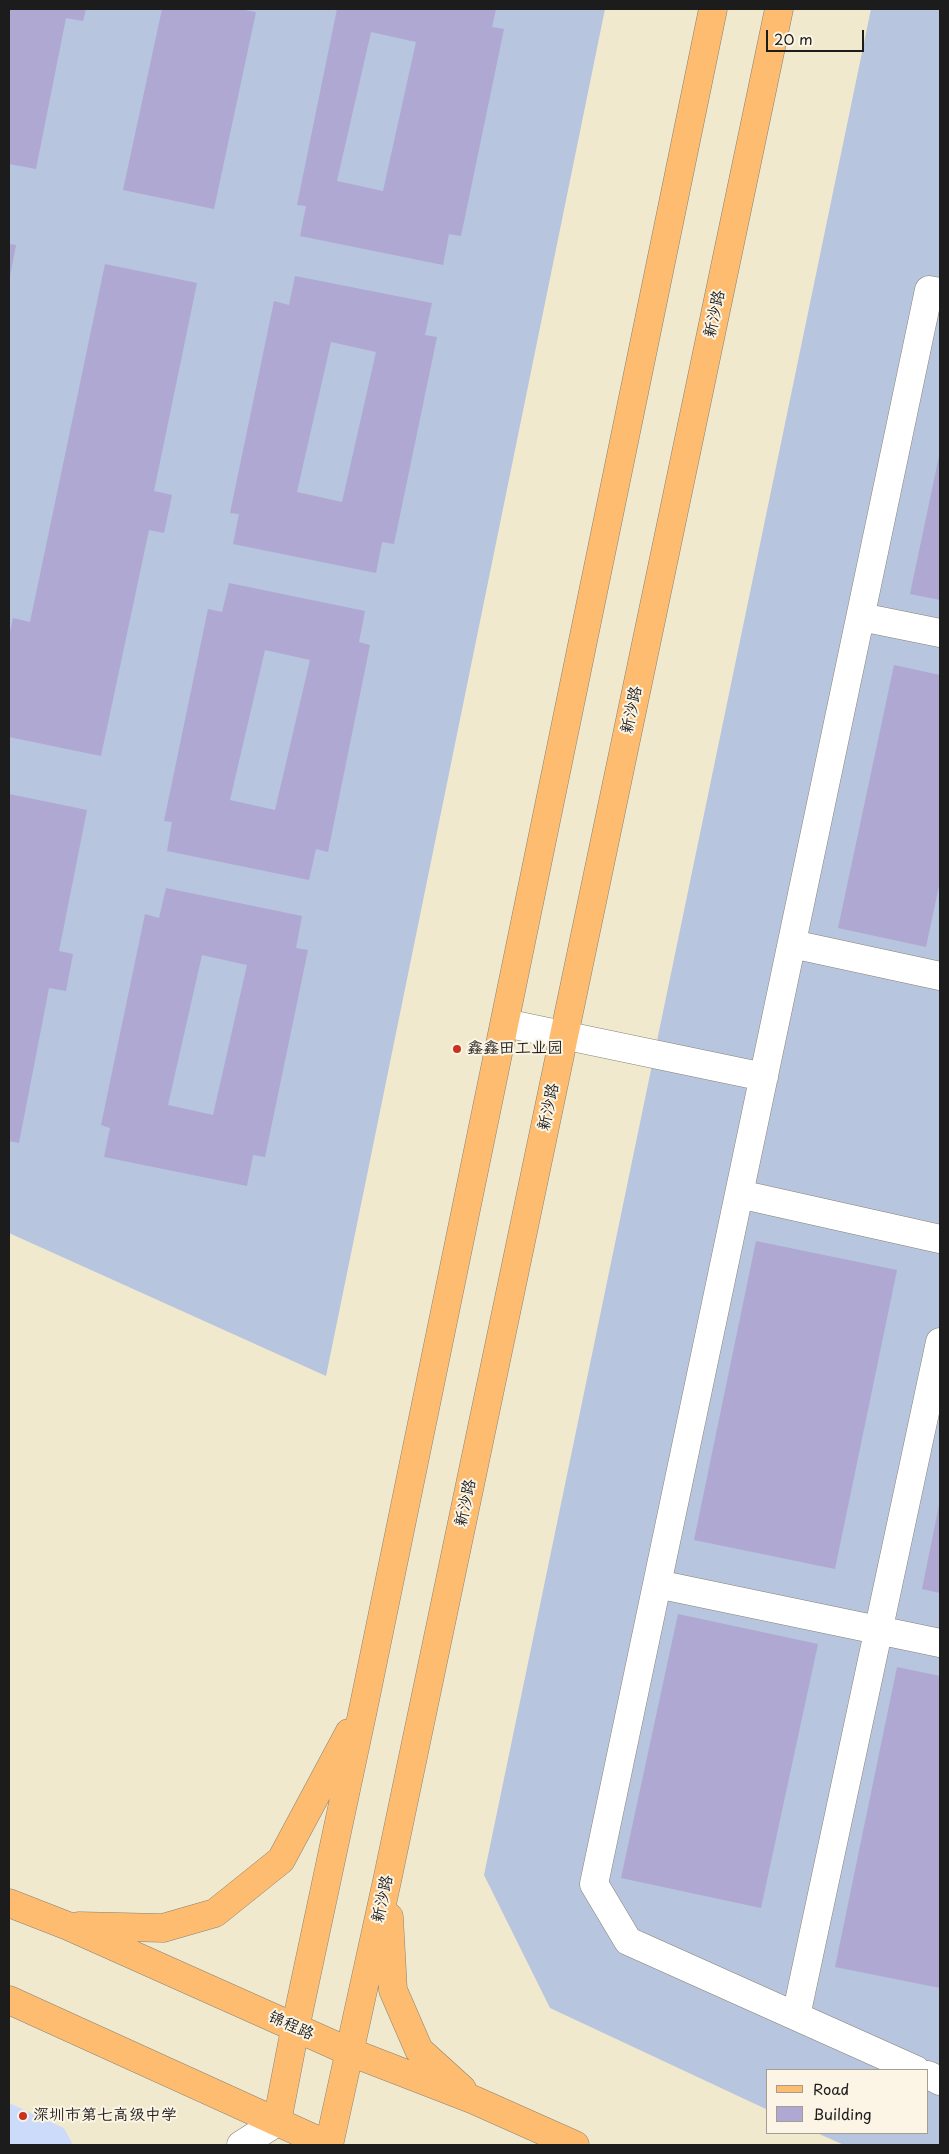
<!DOCTYPE html>
<html>
<head>
<meta charset="utf-8">
<style>
  body { margin:0 }
  #map { position:relative; width:949px; height:2154px; overflow:hidden; background:#f1e9ce; font-family:"Playpen Sans",sans-serif }
  canvas { display:block }
  .frame { position:absolute; inset:0; border:10px solid #1c1c1c; pointer-events:none }
  .legend { position:absolute; left:766px; top:2069px; width:162px; height:65px; box-sizing:border-box; background:#fcf5e5; border:1px solid #a29e95; margin:0; padding:6px 9px; list-style:none; font-size:15px; color:#1c1c1c }
  .legend li { display:flex; align-items:center; gap:10px; height:25px }
  .legend b { width:25px; border:1px solid #a29e95 }
  .scale { position:absolute; left:766px; top:30px; width:98px; height:22px; box-sizing:border-box; border:2px solid #1c1c1c; border-top:0; padding-left:6px; font-size:15px; line-height:18px; white-space:nowrap; color:#1c1c1c; -webkit-text-stroke:4px #fcf5e5; paint-order:stroke }
</style>
</head>
<body>
<div id="map">
<canvas width="949" height="2154"></canvas>
<div class="frame"></div>
<ul class="legend">
<li><b style="height:6px;background:#fdbc6f"></b>Road</li>
<li><b style="height:14px;background:#afa8d3"></b>Building</li>
</ul>
<div class="scale">20 m</div>
</div>
<script>
const g = document.querySelector('canvas').getContext('2d');
g.lineJoin = 'round';
function fill(path, color) { g.fillStyle = color; g.fill(path, 'evenodd'); }
function strokePath(path, color, width, dash) { g.strokeStyle = color; g.lineWidth = width; g.lineCap = dash ? 'butt' : 'round'; g.setLineDash(dash || []); g.stroke(path); }
function write(font, color, halo, rows, align = 'center') {
  g.font = font + ' "Playpen Sans","LXGW WenKai TC",sans-serif'; g.lineWidth = 4; g.setLineDash([]); g.textBaseline = 'middle'; g.strokeStyle = halo; g.fillStyle = color; for (const [text, x, y, turn = 0] of rows) {
    g.save(); g.translate(x, y); g.rotate((+turn || 0) * Math.PI / 180); g.textAlign = isNaN(turn) ? turn : align; if (halo) g.strokeText(text, 0, 0); g.fillText(text, 0, 0); g.restore();
  }
}
const built = new Path2D(`
  M9,2103L64,2128L73,2145H9Z`);
const industrial = new Path2D(`
  M9,9H605L326,1376L9,1233Z
  M871,9H940V2145H844L817,2133H928V2070H768V2110L550,2008L484,1875Z`);
const building = new Path2D(`
  M9,9H86L83,21L66,18L36,169L9,164Z
  M162,9H239L256,12L214,209L123,190Z
  M337,9H496L492,27L504,29L461,236L449,234L443,265L300,236L306,206L297,205ZM371,32L416,42L383,191L337,181Z
  M9,244L16,245L10,276H9Z
  M105,264L197,283L154,491L172,495L164,533L149,530L101,756L9,737V636L13,618L30,622Z
  M295,276L432,303L425,335L437,337L394,544L382,542L376,573L233,544L239,514L230,513L274,301L289,305ZM331,342L376,352L342,502L297,492Z
  M939,456L940,457V600L910,594Z
  M229,583L365,611L359,642L370,645L328,852L316,849L309,880L167,851L172,822L164,821L208,609L222,612ZM265,650L310,660L275,810L230,800Z
  M894,665L940,675V881L926,947L838,928Z
  M9,794L87,810L59,951L73,954L66,991L49,988L19,1143L9,1141Z
  M166,888L302,916L296,948L308,950L265,1157L253,1155L247,1186L104,1157L110,1128L101,1125L145,914L159,918ZM202,955L247,965L213,1115L168,1105Z
  M756,1241L897,1270L835,1569L694,1540Z
  M939,1505H940V1593L922,1589Z
  M678,1614L818,1644L761,1908L621,1878Z
  M897,1667L940,1676V1988L835,1967Z`);
const minor = new Path2D(`
  M861,617L940,633
  M792,944L940,976
  M505,1023L764,1077
  M739,1194L940,1239
  M657,1584L940,1643
  M796,2016L940,1342
  M916,2070L628,1941L594,1884L929,290L940,292
  M928,2075L940,2081
  M241,2145L277,2122`);
const major = new Path2D(`
  M9,1903L68,1926L350,2052L474,2100L575,2145
  M389,1917L393,1990L419,2050L462,2089
  M79,1926L163,1928L215,1913L281,1860L349,1733
  M9,2000L328,2145
  M277,2122L295,2029L364,1705L713,9
  M329,2145L387,1881L779,9`);
const markers = [
  [457,1049,5,"#c8321e"],
  [23,2116,5,"#c8321e"]
];
const streetNames = [
  ["新沙路",715,314,-78],
  ["新沙路",632,710,-78],
  ["新沙路",549,1107,-78],
  ["新沙路",466,1503,-78],
  ["新沙路",383,1899,-78],
  ["锦程路",291,2026,24]
];
const poiNames = [
  ["鑫鑫田工业园",467,1049],
  ["深圳市第七高级中学",33,2116]
];
fill(built, '#cbdbf9');
fill(industrial, '#b7c5de');
fill(building, '#afa8d3');
strokePath(minor, '#868275', 29);
strokePath(major, '#868275', 29);
strokePath(minor, '#fff', 28);
strokePath(major, '#fdbc6f', 28);
for (const [x, y, r, color] of markers) { const dot = new Path2D(); dot.arc(x, y, r, 0, 2 * Math.PI); g.fillStyle = color; g.fill(dot); strokePath(dot, '#fcf5e5', 2); }
write('16px', '#1c1c1c', '#fcf5e5', streetNames);
write('16px', '#1c1c1c', '#fcf5e5', poiNames, 'left');
</script>
</body>
</html>
